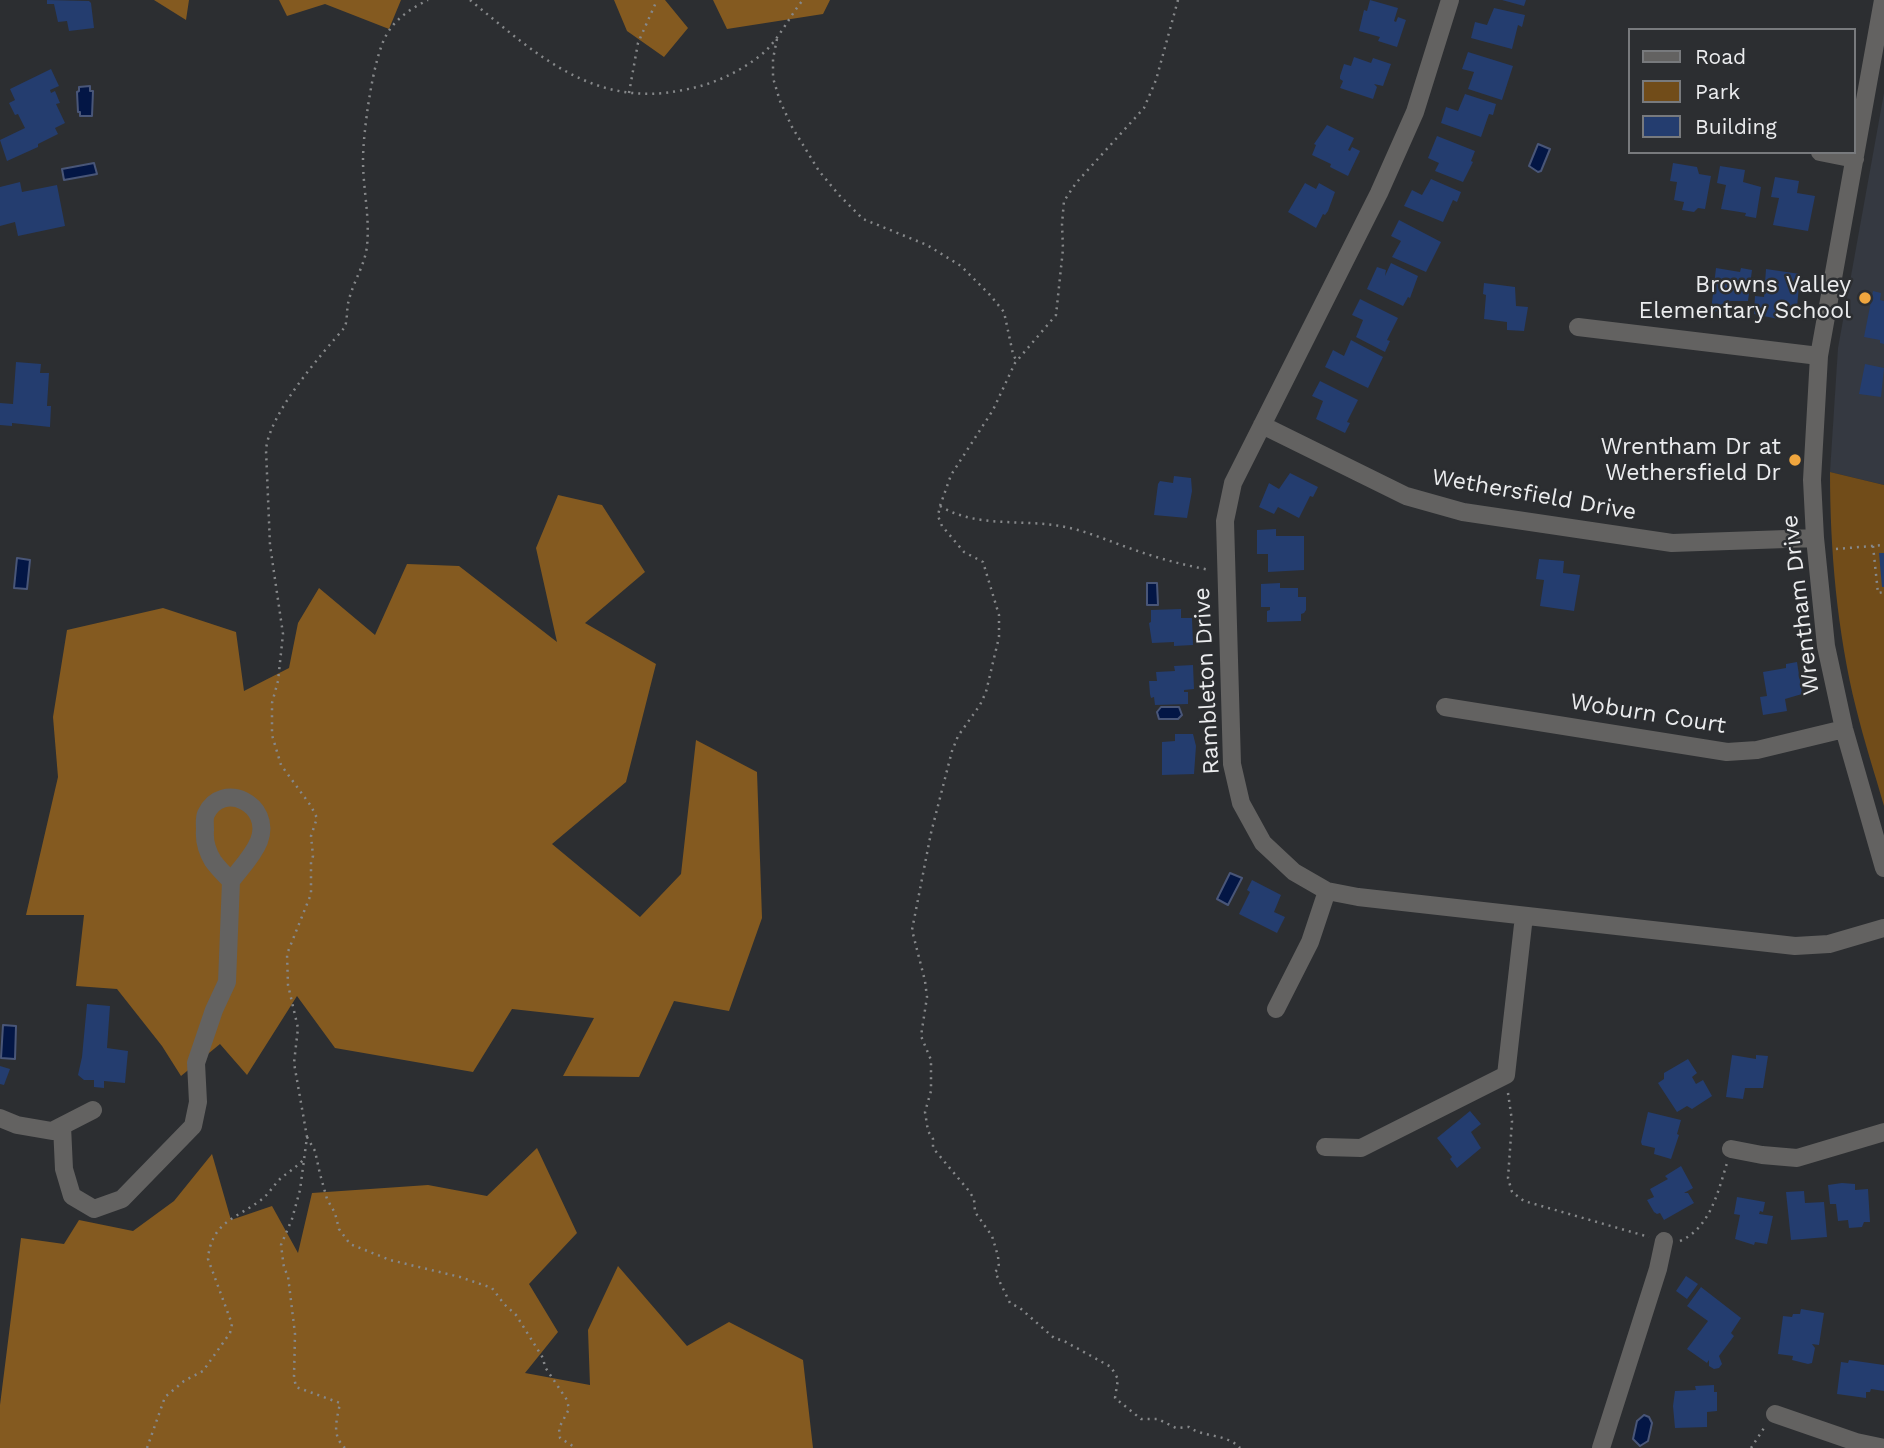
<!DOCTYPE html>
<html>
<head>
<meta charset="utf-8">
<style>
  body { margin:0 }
  #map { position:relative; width:1884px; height:1448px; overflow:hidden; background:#2c2e31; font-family:"Work Sans",sans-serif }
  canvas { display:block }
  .legend { position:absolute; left:1628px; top:28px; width:228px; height:126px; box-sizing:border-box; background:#2c2e31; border:2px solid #787a7d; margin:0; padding:9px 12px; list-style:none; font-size:21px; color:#ebecee }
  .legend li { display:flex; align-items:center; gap:14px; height:35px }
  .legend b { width:35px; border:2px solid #787a7d }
</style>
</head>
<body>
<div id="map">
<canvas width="1884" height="1448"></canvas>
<ul class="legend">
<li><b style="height:9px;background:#636261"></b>Road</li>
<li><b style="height:19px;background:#714c19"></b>Park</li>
<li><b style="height:19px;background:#243d6f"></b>Building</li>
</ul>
</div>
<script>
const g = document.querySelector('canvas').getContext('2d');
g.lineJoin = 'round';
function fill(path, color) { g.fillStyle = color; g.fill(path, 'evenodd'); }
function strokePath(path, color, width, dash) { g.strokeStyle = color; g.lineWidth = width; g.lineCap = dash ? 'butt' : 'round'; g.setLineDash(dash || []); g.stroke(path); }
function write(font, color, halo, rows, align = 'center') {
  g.font = font + ' "Work Sans",sans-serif'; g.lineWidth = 5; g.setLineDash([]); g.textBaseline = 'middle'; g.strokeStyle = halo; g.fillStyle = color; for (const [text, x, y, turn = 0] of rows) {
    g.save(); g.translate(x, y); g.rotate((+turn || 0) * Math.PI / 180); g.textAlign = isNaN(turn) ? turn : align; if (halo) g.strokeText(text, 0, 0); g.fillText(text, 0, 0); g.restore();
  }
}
const built = new Path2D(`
  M1884,93V485L1830,472L1838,348Z`);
const green = new Path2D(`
  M1830,472L1884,485V806C1875,774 1864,741 1856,708C1837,631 1830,550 1830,472Z`);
const forest = new Path2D(`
  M154,0H189L186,20Z
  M279,0H401L389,29L325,4L287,16Z
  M614,0H665L688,28L664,57L627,31Z
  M713,0H830L823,14L727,29Z
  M558,495L602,505L645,572L585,623L656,664L626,782L552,844L640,917L681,874L696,740L757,772L762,918L729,1011L674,1001L639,1077L563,1076L594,1018L512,1009L473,1072L335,1048L297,996L247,1075L220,1044L181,1076L162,1046L117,989L76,986L84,915H26L58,777L53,717L67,630L163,608L236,632L244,691L289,668L298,623L319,588L375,635L407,564L459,566L557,642L536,548Z
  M537,1148L577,1233L529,1284L558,1332L525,1373L590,1385L588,1330L618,1266L687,1346L729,1322L803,1360L813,1448H0V1405L21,1238L64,1244L79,1220L133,1231L174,1201L212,1154L231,1220L272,1206L298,1253L312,1193L428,1185L487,1196Z`);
const water = new Path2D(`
  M90,86V91H93L92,116H80V112H78L77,92L79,91V87Z
  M1538,144L1550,149L1541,171L1538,172L1529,166Z
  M94,163L97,174L64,180L62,169Z
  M17,558L30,560L27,589L14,588Z
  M1157,583L1158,605H1147V583Z
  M1161,707H1179L1182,715L1178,719H1159L1157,712Z
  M1230,873L1242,878L1228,905L1217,899Z
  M3,1025L16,1026L15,1059L1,1058Z
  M1644,1415L1649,1417L1652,1423L1648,1441L1640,1446L1633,1439L1637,1421Z`);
const building = new Path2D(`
  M47,0L89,1L91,3L94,28L69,31L67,21L58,22L54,4H47Z
  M1370,0L1398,8L1394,21L1396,22L1398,17L1406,20L1397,47L1378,41L1380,37L1359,31L1364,10L1367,11Z
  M1502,0H1526L1524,6Z
  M1494,8L1525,15L1522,27L1518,25L1512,49L1471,38L1475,22L1487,25Z
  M1468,52L1513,66L1502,100L1468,89L1474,72L1462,69Z
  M1354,57L1371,63L1373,58L1391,64L1383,86L1374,84L1377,87L1373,99L1340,88L1343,81L1340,79V76L1344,64L1351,66Z
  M51,69L59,86L50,90L51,93L55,91L60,103L56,104L65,123L55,128L58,134L38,144V147L7,161L0,140L25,128L18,114L15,115L9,103L15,100L10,89Z
  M1465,94L1496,104L1493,115L1489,114L1481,137L1441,123L1446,107L1458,111Z
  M1327,125L1354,138L1348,150L1350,151L1352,147L1360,151L1348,176L1330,167L1331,164L1312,155L1316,145L1314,144Z
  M1437,136L1475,151L1471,161L1473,162L1463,182L1435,171L1439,163L1428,158Z
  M1673,163L1697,167L1699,174L1711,176L1705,209L1698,208L1694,212L1682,210L1684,202L1674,200L1677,182L1670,181Z
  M1720,166L1745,170L1743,182L1761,187L1756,218L1745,216L1746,213L1721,209L1726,185L1717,183Z
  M1775,177L1799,181L1797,193L1815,196L1808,231L1773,225L1779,198L1771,197Z
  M1431,179L1461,192L1457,202L1453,200L1443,222L1404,206L1412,190L1422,195Z
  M20,182L22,192L57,185L65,226L18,236L15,222L0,226V187Z
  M1305,183L1316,189L1319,183L1335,192L1328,211L1325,215L1323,214L1316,228L1288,212Z
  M1399,220L1441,242L1426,272L1392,257L1401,241L1391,236Z
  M1391,263L1418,276L1410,298L1408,297L1403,306L1367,289L1377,267L1386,270L1385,276Z
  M1716,268L1740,272L1741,268L1752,270L1748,301H1730L1728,312L1711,311Z
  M1766,269L1800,274L1797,308L1796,310L1780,306L1778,319L1754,314L1755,296L1764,297Z
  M1484,283L1515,287L1516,306L1528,307L1524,331L1507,330V322L1484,319L1486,295L1483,294Z
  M1873,291L1881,293L1880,300L1884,301V344L1880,343V340L1864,337Z
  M1360,299L1398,318L1387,340L1390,341L1385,352L1356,337L1363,320L1352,315Z
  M1351,340L1383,357L1368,388L1325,367L1333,350L1344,356Z
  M16,362L41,364L40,373H49L47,406H51L50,427L12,423V426L0,425V403L13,404Z
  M1865,364L1884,368L1881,397L1859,394Z
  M1320,381L1358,400L1347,422L1350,423L1345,433L1316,419L1323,401L1312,396Z
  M1290,473L1318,487L1313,497L1310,496L1299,518L1278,507L1274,514L1259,507L1269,483L1279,489Z
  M1174,476L1191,478L1192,491L1187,518L1154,515L1158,484L1160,481L1173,483Z
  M1276,529V536H1304V570L1268,572V554H1257V530Z
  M1879,553H1884V587H1882Z
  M1539,559L1564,561L1563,573L1580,575L1574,611L1540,606L1544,580L1536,579Z
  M1280,583V588H1298V597H1306V610L1304,613L1301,614V621L1267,622V611L1270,610V607H1261V584Z
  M1181,609V618H1192L1193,645L1174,646V642L1152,643L1149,623L1151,622V610Z
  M1797,662L1802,694L1785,699L1787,711L1763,715L1760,697L1767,696L1763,672L1786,668V664Z
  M1193,665L1194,689L1184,690V692H1188V704L1155,705L1154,697L1151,698L1150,694L1149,681H1157L1156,672L1175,671L1174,666Z
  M1175,734H1193L1196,746L1194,774L1162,775V742L1175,741Z
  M1252,880L1281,895L1274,912L1285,917L1277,933L1239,914L1250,892L1247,890Z
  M87,1004L110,1006L107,1048L128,1051L125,1083L104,1081V1088L94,1087V1080H84L78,1075L82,1057Z
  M1732,1055L1756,1059V1055L1768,1056L1763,1088H1745L1743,1099L1726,1097Z
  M1688,1059L1697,1073L1692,1077L1696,1084L1703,1080L1712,1096L1692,1109L1687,1106L1677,1112L1658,1083L1664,1079V1073Z
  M0,1066L10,1069L4,1085L0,1084Z
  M1470,1111L1481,1124L1471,1132L1481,1148L1457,1168L1450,1159L1452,1157L1437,1138Z
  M1648,1112L1681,1120L1677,1134L1679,1135L1671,1159L1654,1154L1655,1148L1642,1145L1641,1142Z
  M1681,1166L1693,1188L1684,1193H1688L1694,1203L1664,1220L1660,1213L1657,1214L1654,1212L1647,1200L1654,1197L1650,1189L1668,1179L1665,1176Z
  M1842,1183L1855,1184V1190L1868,1189L1870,1222H1864L1862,1227L1849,1228L1848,1220L1838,1221L1836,1204H1830L1828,1185Z
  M1804,1191L1805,1203L1824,1202L1827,1237L1791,1240L1786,1192Z
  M1737,1197L1765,1202L1763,1212L1760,1211L1759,1214L1773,1216L1767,1244L1755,1242L1754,1245L1735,1239L1740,1215L1734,1214Z
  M1686,1276L1698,1284L1687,1299L1676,1291Z
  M1701,1287L1741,1318L1731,1333L1734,1336L1719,1356L1722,1364L1719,1368L1714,1369L1709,1366V1360L1707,1363L1687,1349L1708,1321L1687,1306Z
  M1801,1309L1824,1313L1819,1345L1812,1344L1815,1348L1812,1363L1808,1364L1792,1360L1793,1356L1778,1354L1783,1316L1792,1317L1793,1314H1800Z
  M1849,1360L1884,1365V1391L1871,1389L1870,1392H1866V1398L1837,1394L1841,1362L1848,1363Z
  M1714,1385V1392H1717V1411L1707,1412V1427L1675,1428L1673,1406L1675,1391L1696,1390L1695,1386Z`);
const path = new Path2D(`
  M470,0C535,53 593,109 683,90C712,85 738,73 761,55C779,40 788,18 803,0
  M1178,0L1156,80L1144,108L1076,183L1064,201L1062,224L1063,249L1056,315L1015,363L993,410L951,475L940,506L938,516L942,526L964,552L983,562L999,615V637L986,692L980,705L958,736L952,751L931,833L912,930L925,981L927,997L921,1036L931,1060V1091L925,1112L928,1131L933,1139V1148L969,1191L974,1199L975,1212L992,1236L998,1256L999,1268L995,1272L1010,1303L1020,1308L1054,1338L1064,1341L1111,1367L1118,1379L1115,1398L1141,1419H1158L1176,1428L1189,1427C1204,1438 1226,1433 1240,1448
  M777,39L773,59V78L780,101L792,127L819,171L839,195L863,219L927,245L961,266L990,295L1004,312L1013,354L1016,360
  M629,93L638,43L657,0
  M940,506C976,528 1020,519 1060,526C1085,530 1108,541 1132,549C1157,558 1183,565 1210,570
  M1873,546L1878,593L1884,592
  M1836,549L1884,545
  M1508,1093L1512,1121L1508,1178L1512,1192L1524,1201L1649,1237
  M307,1137L315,1151L320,1174L327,1199L335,1213L339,1229L350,1244L390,1260L460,1277L492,1288L504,1304L516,1315L543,1358L545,1367L567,1400L569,1409L559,1428L560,1438L576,1448
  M1680,1241C1710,1228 1718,1192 1727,1163
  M147,1448L165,1397L184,1381L203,1371L230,1333L232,1324L208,1259C211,1222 237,1218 261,1200C268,1195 273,1186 280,1179C288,1172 297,1167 305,1158
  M345,1448C331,1435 337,1420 340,1403L296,1387L294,1377L295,1334L288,1276L284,1268L281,1245L292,1219L300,1190L307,1137L294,1063L298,1028L288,985L287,954L311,894V862L313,856L311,836L317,818L311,806L281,765L272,735V703L278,681L283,634L270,545L266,450C269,413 321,355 345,327C348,317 346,307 350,296C355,279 365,264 367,246C370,217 363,189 363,160C363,133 373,56 387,34C396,18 412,8 428,0
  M1751,1448L1764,1428`);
const minor = new Path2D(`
  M1450,0L1415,112L1379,193L1233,483L1225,521L1232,764L1241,803L1263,843L1294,872L1327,891L1358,897L1795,946L1829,944L1884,928
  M1883,0L1819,356L1812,480L1815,538L1826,646L1844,729L1884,868
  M1820,152L1855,159
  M1578,327L1819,356
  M1262,425L1406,496L1463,512L1672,543L1815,538
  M1445,707L1727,752L1757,750L1844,729
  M1276,1009L1310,942L1327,891
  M0,1118L17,1125L52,1131L93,1110
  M62,1126L64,1169L72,1196L94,1209L122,1199L193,1126L198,1102L196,1063L214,1010L227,982L231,881C225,875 218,868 213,861C207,851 204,841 205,830C205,825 204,818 206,814C222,780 273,804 259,841C253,856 240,869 231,881
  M1325,1147L1361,1148L1506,1075L1524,916
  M1731,1149L1762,1155L1797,1158L1884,1132
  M1775,1414L1856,1442L1884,1448
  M1601,1448L1658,1269L1664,1241`);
const markers = [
  [1865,298,7,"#f0a63e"],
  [1795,460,7,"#f0a63e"]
];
const poiNames = [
  ["Browns Valley",1851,285],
  ["Elementary School",1851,311],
  ["Wrentham Dr at",1781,447],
  ["Wethersfield Dr",1781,473]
];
const streetNames = [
  ["Wethersfield Drive",1534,495,10],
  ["Wrentham Drive",1801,605,-97],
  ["Rambleton Drive",1207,681,-93],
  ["Woburn Court",1648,714,9]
];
fill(built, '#353941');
fill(green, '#714c19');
fill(forest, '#845a20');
fill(water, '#031645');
strokePath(water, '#495678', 2);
fill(building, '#243d6f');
strokePath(path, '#86888a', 2.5, [2, 5]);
strokePath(minor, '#636261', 18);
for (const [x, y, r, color] of markers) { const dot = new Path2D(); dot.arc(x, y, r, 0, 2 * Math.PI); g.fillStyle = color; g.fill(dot); strokePath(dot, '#2c2e31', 2.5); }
write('23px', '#ebecee', '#2c2e31', poiNames, 'right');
write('23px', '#ebecee', '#2c2e31', streetNames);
</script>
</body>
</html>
